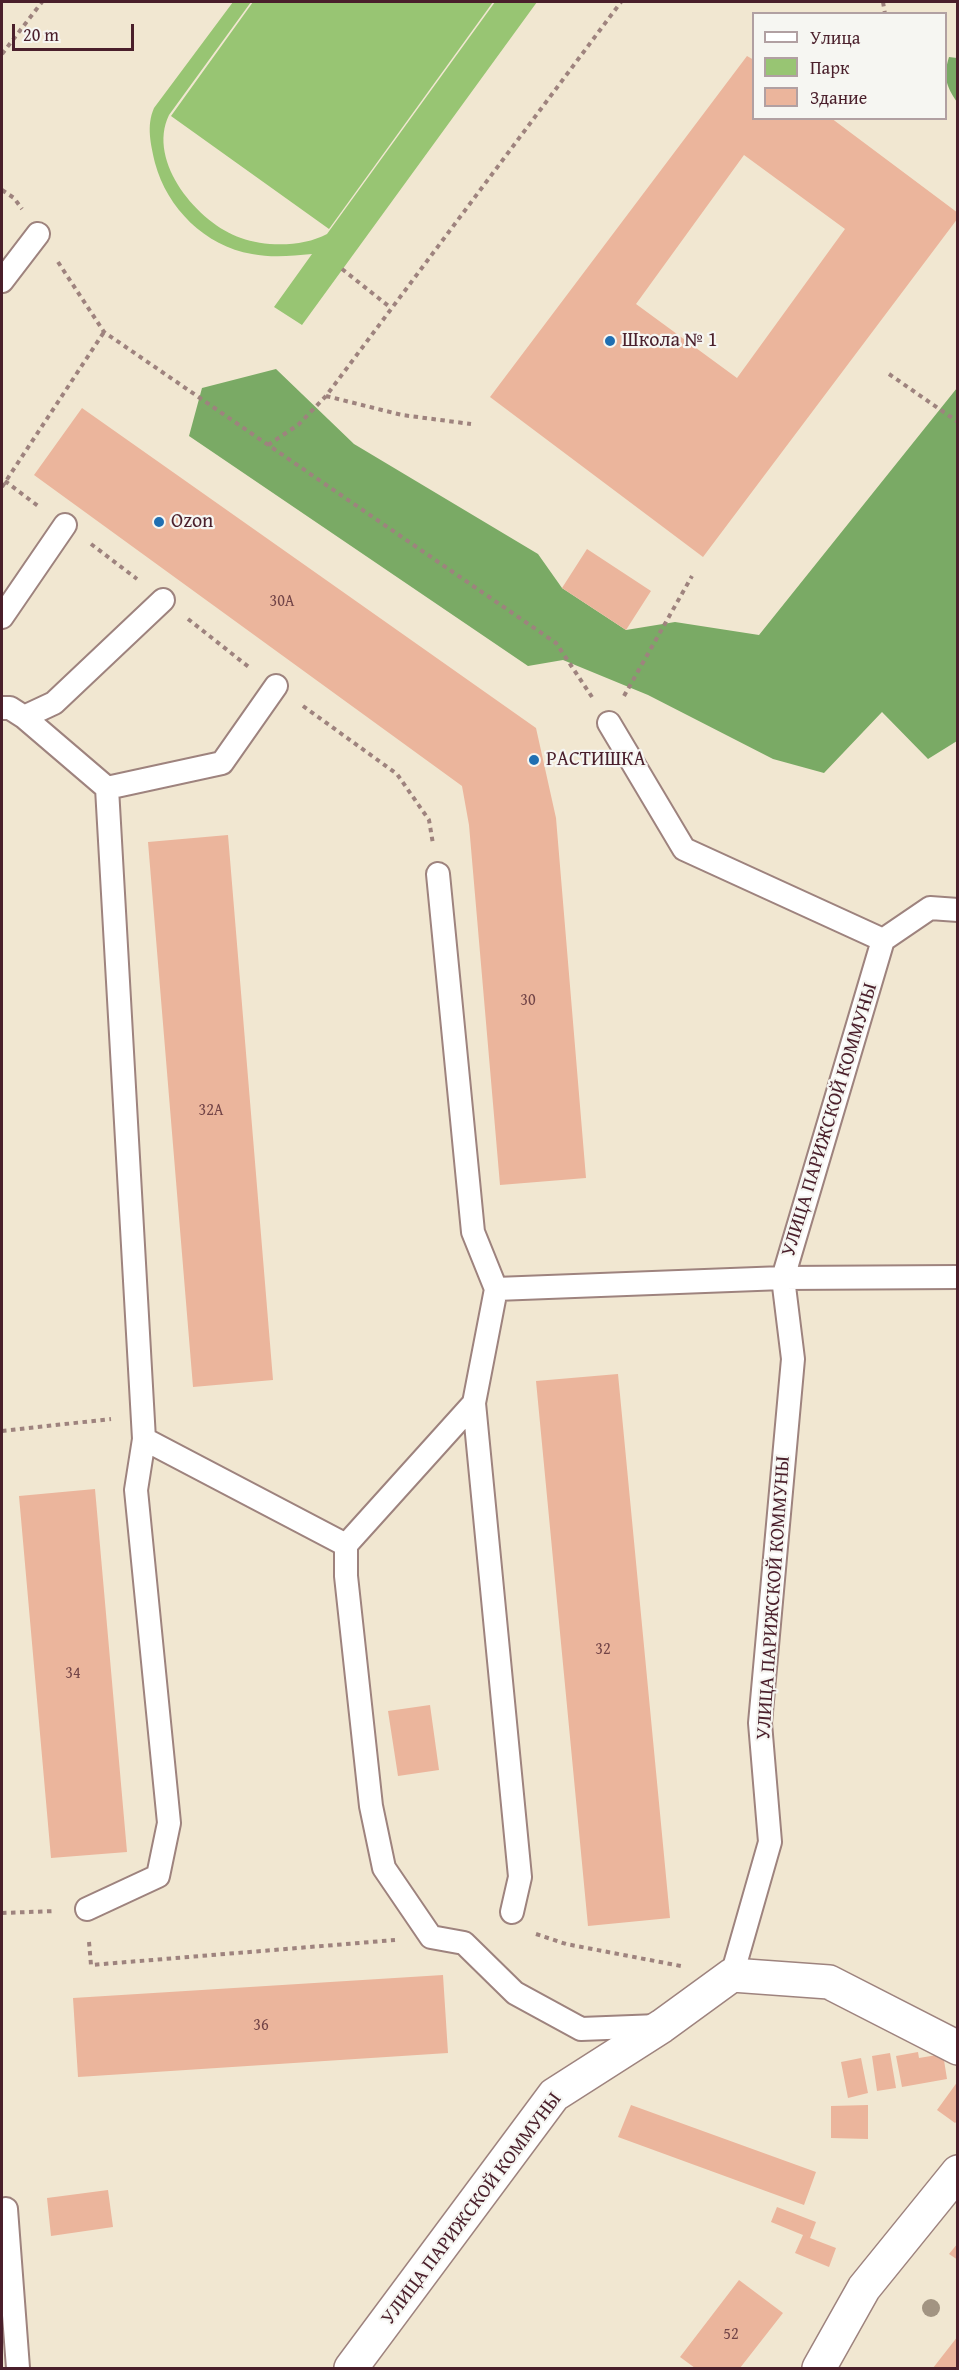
<!DOCTYPE html>
<html>
<head>
<meta charset="utf-8">
<style>
  body { margin:0 }
  #map { position:relative; width:959px; height:2370px; overflow:hidden; background:#f1e7d1; font-family:"Gentium Book Plus",serif }
  canvas { display:block }
  .frame { position:absolute; inset:0; border:3px solid #4a1f2b; pointer-events:none }
  .legend { position:absolute; left:752px; top:12px; width:195px; height:108px; box-sizing:border-box; background:#f6f6f2; border:2px solid #b1a0a2; margin:0; padding:8px 10px; list-style:none; font-size:18px; color:#4a1f2b }
  .legend li { display:flex; align-items:center; gap:12px; height:30px }
  .legend b { width:30px; border:2px solid #b1a0a2 }
  .scale { position:absolute; left:12px; top:24px; width:122px; height:27px; box-sizing:border-box; border:3px solid #4a1f2b; border-top:0; padding-left:8px; font-size:18px; line-height:21px; white-space:nowrap; color:#4a1f2b; -webkit-text-stroke:4px #f6f6f2; paint-order:stroke }
</style>
</head>
<body>
<div id="map">
<canvas width="959" height="2370"></canvas>
<div class="frame"></div>
<ul class="legend">
<li><b style="height:8px;background:#fff"></b>Улица</li>
<li><b style="height:16px;background:#98c573"></b>Парк</li>
<li><b style="height:16px;background:#ebb59c"></b>Здание</li>
</ul>
<div class="scale">20 m</div>
</div>
<script>
const g = document.querySelector('canvas').getContext('2d');
g.lineJoin = 'round';
function fill(path, color) { g.fillStyle = color; g.fill(path, 'evenodd'); }
function strokePath(path, color, width, dash) { g.strokeStyle = color; g.lineWidth = width; g.lineCap = dash ? 'butt' : 'round'; g.setLineDash(dash || []); g.stroke(path); }
function write(font, color, halo, rows, align = 'center') {
  g.font = font + ' "Gentium Book Plus",serif'; g.lineWidth = 4.5; g.setLineDash([]); g.textBaseline = 'middle'; g.strokeStyle = halo; g.fillStyle = color; for (const [text, x, y, turn = 0] of rows) {
    g.save(); g.translate(x, y); g.rotate((+turn || 0) * Math.PI / 180); g.textAlign = isNaN(turn) ? turn : align; if (halo) g.strokeText(text, 0, 0); g.fillText(text, 0, 0); g.restore();
  }
}
const green = new Path2D(`
  M233,2H251L169,115C146,162 199,224 241,238C266,247 303,247 327,234L495,2H537L302,325L274,307L312,254C292,256 272,258 252,254C205,246 167,208 155,163C151,145 146,126 154,108Z
  M253,2H493L329,229L171,116Z`);
const forest = new Path2D(`
  M949,57L957,58V102C946,86 943,76 949,57Z
  M276,369L354,444L538,554L562,588L626,630L675,622L759,635L957,388V741L928,759L882,712L824,773L773,759L648,695L563,660L528,666L189,436L202,388Z`);
const building = new Path2D(`
  M747,56L754,60V118H831L958,213V218L703,557L490,397ZM744,155L845,229L737,378L636,304Z
  M82,408L536,728L556,818L586,1178L500,1185L469,825L462,786L34,475Z
  M587,549L651,591L626,630L562,588Z
  M228,835L273,1380L193,1387L148,842Z
  M618,1374L670,1918L588,1926L536,1381Z
  M95,1489L127,1852L51,1858L19,1496Z
  M430,1705L439,1770L398,1776L388,1711Z
  M443,1975L448,2053L78,2077L73,1998Z
  M918,2052L919,2058L943,2054L947,2079L902,2087L896,2056Z
  M890,2053L896,2088L877,2091L872,2056Z
  M861,2058L868,2093L848,2098L841,2062Z
  M958,2081V2120L955,2123L937,2110Z
  M631,2105L816,2172L804,2205L618,2137Z
  M868,2105V2139L831,2138V2106Z
  M108,2190L113,2227L51,2236L47,2198Z
  M777,2207L816,2222L810,2238L836,2248L829,2267L795,2253L803,2235L771,2222Z
  M958,2243V2260L949,2254Z
  M739,2280L783,2313L740,2368H695L680,2357Z
  M958,2336V2368H933Z`);
const path = new Path2D(`
  M883,2L885,14
  M2,54L42,2
  M2,190L14,198L22,209
  M58,262L104,332L556,643L592,697
  M342,269L391,308
  M889,374L958,422
  M326,396L402,415L471,424
  M268,445L298,425L326,396L621,2
  M5,481L38,506
  M2,487L104,332
  M91,544L137,579
  M188,619L250,668
  M624,696L692,576
  M303,706L397,774L429,820L433,844
  M2,1431L111,1419
  M2,1913L55,1911
  M536,1934L566,1944L681,1966
  M89,1942L91,1965L395,1940`);
const lane = new Path2D(`
  M2,281L38,234
  M2,617L65,525
  M2,708H10L24,717L107,788L144,1439L346,1545V1576L371,1806L384,1868L431,1937L464,1943L515,1993L581,2029L658,2026
  M24,717L54,703L163,600
  M609,723L684,849L883,940
  M107,788L222,763L276,686
  M438,874L473,1232L496,1289L474,1403L520,1877L512,1912
  M496,1289L783,1278L958,1277
  M346,1545L474,1403
  M87,1909L158,1876L169,1823L136,1490L144,1439
  M732,1975L770,1842L760,1723L793,1359L783,1278L883,940L930,908L958,910
  M6,2209L18,2368`);
const street = new Path2D(`
  M351,2368L554,2095L662,2026L732,1975L829,1982L958,2048
  M819,2368L864,2288L958,2172`);
const trees = [
  [931,2308]
];
const markers = [
  [610,341,6,"#1f6fb2"],
  [159,522,6,"#1f6fb2"],
  [534,760,6,"#1f6fb2"]
];
const numberNames = [
  ["30А",282,602],
  ["30",528,1001],
  ["32А",211,1111],
  ["32",603,1650],
  ["34",73,1674],
  ["36",261,2026],
  ["52",731,2335]
];
const poiNames = [
  ["Школа № 1",622,341],
  ["Ozon",171,522],
  ["РАСТИШКА",546,760]
];
const streetNames = [
  ["УЛИЦА ПАРИЖСКОЙ КОММУНЫ",830,1120,-73],
  ["УЛИЦА ПАРИЖСКОЙ КОММУНЫ",774,1598,-86],
  ["УЛИЦА ПАРИЖСКОЙ КОММУНЫ",472,2209,-53]
];
fill(green, '#98c573');
fill(forest, '#7aaa65');
fill(building, '#ebb59c');
strokePath(lane, '#9e837e', 26);
strokePath(street, '#9e837e', 36);
strokePath(path, '#9e837e', 4, [4.5, 4.5]);
strokePath(lane, '#fff', 22);
strokePath(street, '#fff', 33);
g.fillStyle = '#a29482';
for (const [x, y] of trees) { g.beginPath(); g.arc(x, y, 9, 0, 2 * Math.PI); g.fill(); }
for (const [x, y, r, color] of markers) { const dot = new Path2D(); dot.arc(x, y, r, 0, 2 * Math.PI); g.fillStyle = color; g.fill(dot); strokePath(dot, '#f6f6f2', 2); }
write('16px', '#724447', null, numberNames);
write('20px', '#4a1f2b', '#f6f6f2', poiNames, 'left');
write('20px', '#4a1f2b', '#f6f6f2', streetNames);
</script>
</body>
</html>
